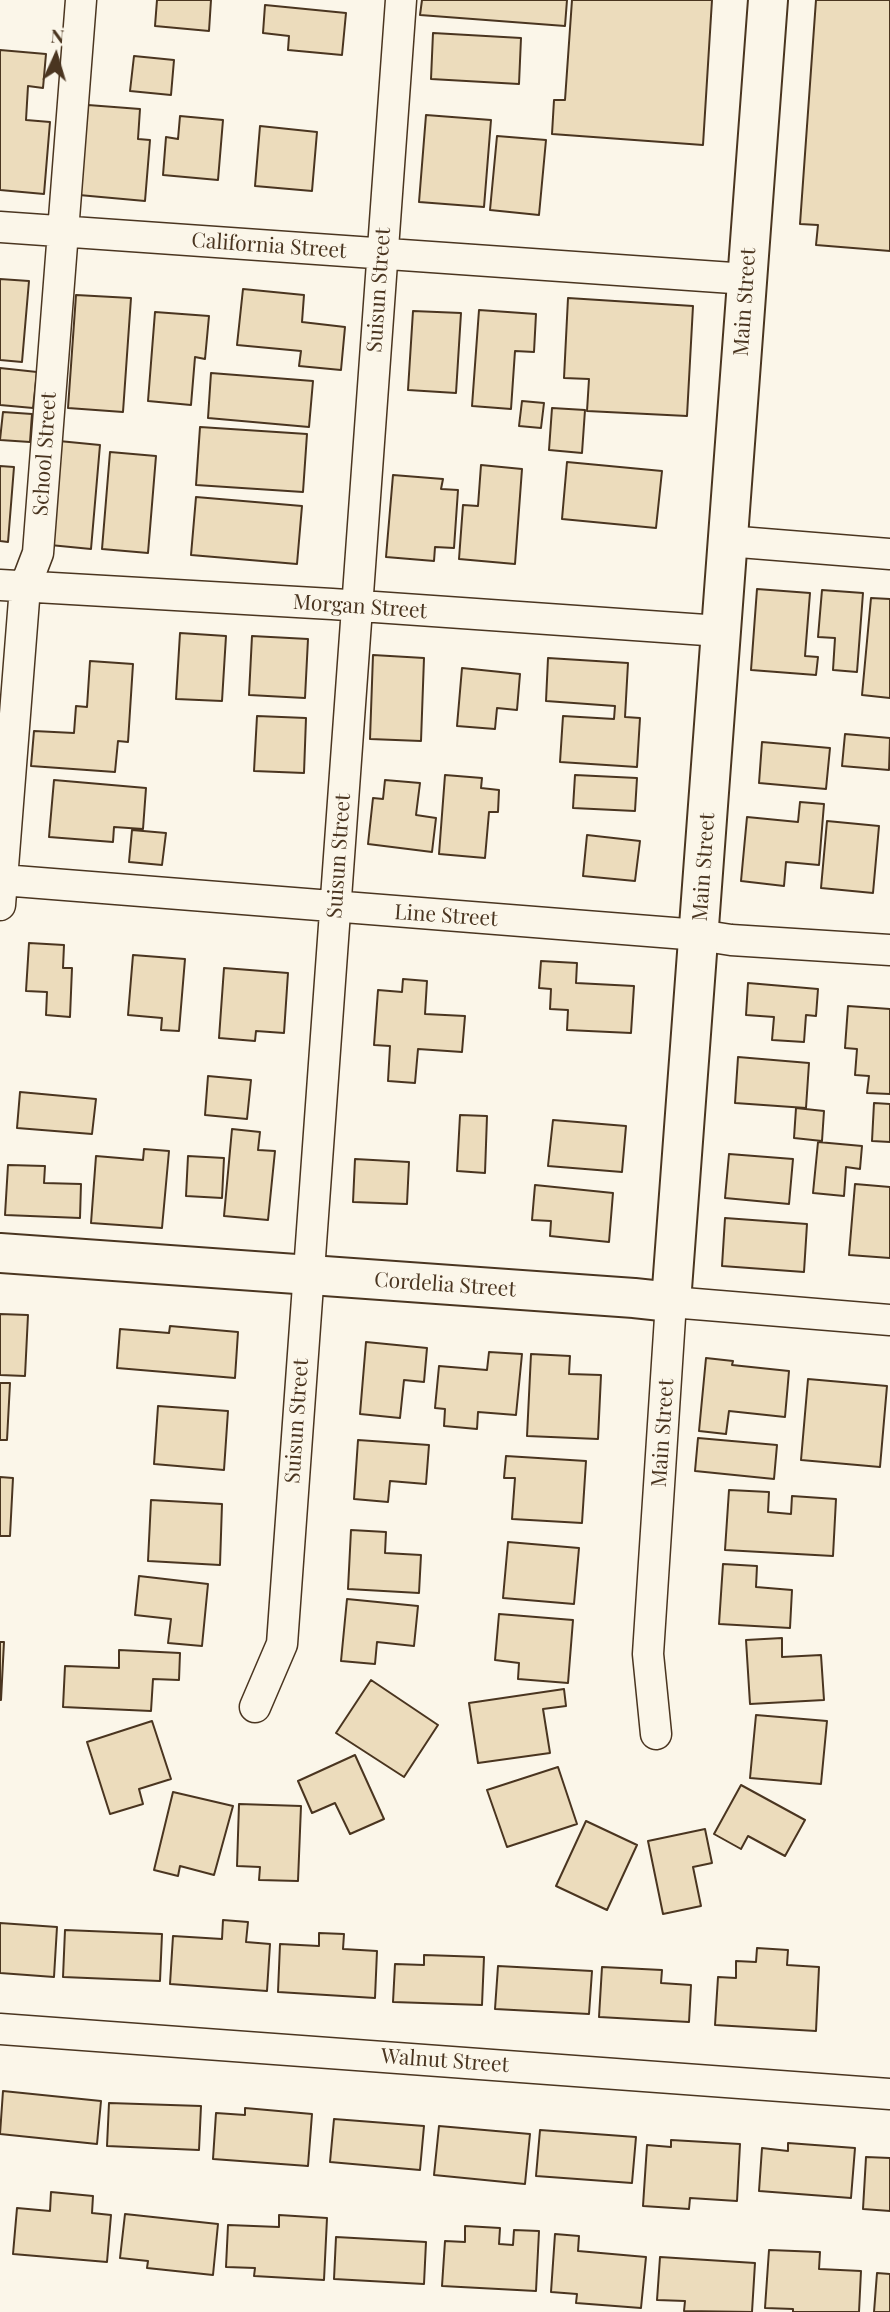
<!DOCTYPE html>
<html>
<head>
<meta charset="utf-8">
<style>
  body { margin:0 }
  #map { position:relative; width:890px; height:2312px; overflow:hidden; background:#fbf6e9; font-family:"Playfair Display",serif }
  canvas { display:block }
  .north { position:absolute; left:21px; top:21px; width:70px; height:70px; -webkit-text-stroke:5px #fbf6e9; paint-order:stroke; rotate:4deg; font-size:19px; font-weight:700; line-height:28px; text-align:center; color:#4a3520 }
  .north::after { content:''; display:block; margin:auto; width:24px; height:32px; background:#4a3520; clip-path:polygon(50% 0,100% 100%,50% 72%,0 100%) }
</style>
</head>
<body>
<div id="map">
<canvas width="890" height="2312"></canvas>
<div class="north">N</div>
</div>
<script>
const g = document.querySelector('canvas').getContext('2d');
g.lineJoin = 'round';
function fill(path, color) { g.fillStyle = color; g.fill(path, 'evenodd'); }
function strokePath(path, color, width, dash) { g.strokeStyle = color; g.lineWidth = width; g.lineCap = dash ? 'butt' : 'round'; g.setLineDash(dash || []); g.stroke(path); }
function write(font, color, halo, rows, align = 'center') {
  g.font = font + ' "Playfair Display",serif'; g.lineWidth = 5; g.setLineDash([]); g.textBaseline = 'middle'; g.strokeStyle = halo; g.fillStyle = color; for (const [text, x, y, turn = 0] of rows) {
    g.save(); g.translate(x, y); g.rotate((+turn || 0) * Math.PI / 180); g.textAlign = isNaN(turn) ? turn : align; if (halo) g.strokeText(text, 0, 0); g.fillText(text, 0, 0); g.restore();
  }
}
const building = new Path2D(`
  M157,0H211L209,31L155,26Z
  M422,0H567L565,26L420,15Z
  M572,0H712L703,145L552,134L554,100H565Z
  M816,0H890V251L816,245L818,225L800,224Z
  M265,5L346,13L342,55L288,50L289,36L263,33Z
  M433,33L521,38L519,84L431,79Z
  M0,50L46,54L43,88L28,86L26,120L50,122L44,194L0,190Z
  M134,56L174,60L171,95L130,91Z
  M88,105L140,109L138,139L150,140L145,201L79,195Z
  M426,115L491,120L484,207L419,202Z
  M180,116L223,120L218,180L163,175L166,137L178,139Z
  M260,126L317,132L312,191L255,186Z
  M497,136L546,140L539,215L490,210Z
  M0,279L29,281L22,362L0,360Z
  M243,289L304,295L302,322L345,327L341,370L299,366L301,351L237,345Z
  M76,295L131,298L123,412L68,408Z
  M568,298L693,306L687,416L587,411L589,379L564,378Z
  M479,310L536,314L534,352L515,351L511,409L472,406Z
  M413,311L461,313L456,393L408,390Z
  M155,312L209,316L205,359L195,357L191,405L148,401Z
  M0,368L37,372L33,408L0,405Z
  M211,373L313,381L309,427L208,418Z
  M522,401L544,403L541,428L519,426Z
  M552,408L585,410L582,453L549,450Z
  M3,412L32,414L30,442L0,440Z
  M200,427L307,434L303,492L196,485Z
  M59,441L100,445L91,549L50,545Z
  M110,452L156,456L148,553L102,549Z
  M567,462L662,471L656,528L562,519Z
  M481,465L522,469L515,564L459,559L463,505L478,506Z
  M0,466L14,467L8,542L0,541Z
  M393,475L443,479L441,489L458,490L454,548L435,547L434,561L386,557Z
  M196,497L302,506L297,564L191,555Z
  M757,589L810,593L805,656L818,657L816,675L751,670Z
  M822,590L863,593L857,672L833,670L835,638L818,637Z
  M871,598L890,599V698L862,695Z
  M180,633L226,636L222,701L176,699Z
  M252,636L308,639L305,698L249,695Z
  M373,655L424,658L421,741L370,739Z
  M548,658L628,663L625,717L640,718L637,767L560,762L563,716L614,719L615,706L546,701Z
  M90,661L133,664L128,742L118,741L115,772L31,766L34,731L74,733L76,706L87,707Z
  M462,668L520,674L517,710L497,708L495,729L457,726Z
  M257,716L306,718L304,773L254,771Z
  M845,734L890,738L889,770L842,766Z
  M762,742L830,748L826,789L759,783Z
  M445,775L482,778L481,788L499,790L498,812H489L485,858L439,854Z
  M575,775L637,778L635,811L573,808Z
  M54,780L146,788L143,829L114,827L113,842L49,837Z
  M385,780L420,783L416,815L436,818L432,852L368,844L373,798L383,799Z
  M800,802L824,804L819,865L786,862L784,886L741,881L747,817L798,822Z
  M827,821L879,826L873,893L821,888Z
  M132,830L166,833L162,865L129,862Z
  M587,835L640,841L635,881L583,876Z
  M29,943L64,945L63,968H72L70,1017L46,1015L47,992L26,991Z
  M133,955L185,959L179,1031L161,1030L162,1018L128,1015Z
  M541,961L577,963L576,983L634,986L631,1033L567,1030L568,1010L550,1009L551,989L539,988Z
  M224,968L288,973L284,1033L256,1031L255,1041L219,1038Z
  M403,979L427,981L425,1014L465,1016L462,1052L418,1049L415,1083L388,1081L390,1046L374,1045L378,990L402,992Z
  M748,983L818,989L816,1016L806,1015L804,1042L772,1040L774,1017L746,1015Z
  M848,1006L890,1009V1094L867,1093L869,1076L855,1075L857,1049L845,1048Z
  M738,1057L809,1063L806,1108L735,1103Z
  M208,1076L251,1080L247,1119L205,1115Z
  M20,1092L96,1099L92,1134L17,1128Z
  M874,1103L890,1104V1142L872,1141Z
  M796,1108L824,1111L822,1141L794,1138Z
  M460,1115L487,1116L485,1173L457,1171Z
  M553,1120L626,1126L622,1172L548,1166Z
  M232,1129L260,1132L258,1150L275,1151L268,1220L224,1216Z
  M818,1142L862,1146L860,1169L846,1167L844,1196L813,1193Z
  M144,1149L169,1151L162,1228L91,1223L96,1156L143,1160Z
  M729,1154L793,1159L789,1204L725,1198Z
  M188,1156L224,1158L222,1198L186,1196Z
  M355,1159L409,1162L407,1204L353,1202Z
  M8,1165L45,1166L44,1183L81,1184L80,1218L5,1215Z
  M855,1184L890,1187V1258L849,1255Z
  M535,1185L613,1193L609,1242L550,1236L551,1221L532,1220Z
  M725,1218L807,1224L804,1272L722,1266Z
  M0,1314L28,1315L25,1376L0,1375Z
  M170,1326L238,1332L235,1378L117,1368L120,1329L169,1333Z
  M366,1342L427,1348L424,1382L404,1380L400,1418L360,1414Z
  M489,1352L522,1354L516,1415L478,1412L477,1429L444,1426L445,1409L435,1408L439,1366L487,1370Z
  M531,1354L570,1356L569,1374L601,1375L598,1439L527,1436Z
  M706,1358L733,1361L732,1365L789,1371L785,1417L729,1411L726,1434L699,1431Z
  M808,1379L887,1386L880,1467L801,1460Z
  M0,1383H10L7,1440H0Z
  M158,1406L228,1411L224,1470L154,1464Z
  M698,1438L777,1445L774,1479L695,1471Z
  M358,1440L429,1445L426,1484L390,1481L388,1502L354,1499Z
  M506,1456L586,1461L582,1523L512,1519L515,1478H504Z
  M0,1477L13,1478L10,1536H0Z
  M729,1490L769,1492L768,1512L791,1514L792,1496L836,1499L833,1556L725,1550Z
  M151,1500L222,1504L220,1565L148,1561Z
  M351,1530L386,1532L385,1553L421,1555L419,1593L348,1589Z
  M508,1542L579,1548L574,1604L503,1598Z
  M723,1564L757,1566L756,1587L792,1590L790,1628L719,1624Z
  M139,1576L208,1584L202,1646L168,1643L171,1619L135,1615Z
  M347,1599L418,1606L414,1646L377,1642L375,1664L341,1661Z
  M499,1614L573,1620L568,1683L518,1679L519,1663L495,1660Z
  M782,1638V1657L821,1655L824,1700L750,1704L746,1640Z
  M0,1642H4L1,1700H0Z
  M119,1650L180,1653L179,1680L153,1679L151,1711L63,1707L65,1666L119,1668Z
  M371,1680L438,1725L404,1777L336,1733Z
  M564,1689L566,1706L543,1709L550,1753L478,1763L469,1703Z
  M756,1715L827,1721L821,1784L750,1778Z
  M152,1721L171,1779L139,1789L143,1804L110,1814L87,1742Z
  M355,1755L384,1819L350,1834L335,1803L312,1813L298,1781Z
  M558,1767L577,1824L507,1847L487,1790Z
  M741,1785L805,1820L785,1856L748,1836L741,1849L714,1834Z
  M173,1792L233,1806L214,1875L180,1866L178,1876L154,1870Z
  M239,1804L301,1806L298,1881L259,1880L260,1867L237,1866Z
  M586,1821L637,1845L607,1910L556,1886Z
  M705,1829L712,1863L693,1867L701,1906L663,1914L648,1841Z
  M223,1920L248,1922L246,1942L270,1944L267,1991L170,1984L173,1936L222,1939Z
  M0,1923L57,1927L54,1977L0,1973Z
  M65,1930L162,1934L160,1981L63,1977Z
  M319,1933L344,1934L343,1949L377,1951L375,1998L278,1992L280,1944L319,1946Z
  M757,1948L788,1950L787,1965L819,1967L816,2031L715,2025L718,1977L736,1978V1961L756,1962Z
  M424,1955L484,1957L482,2005L393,2002L395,1964L424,1965Z
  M498,1966L592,1971L589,2014L495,2009Z
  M602,1967L662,1970L661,1983L691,1985L689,2022L599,2017Z
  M3,2091L101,2101L97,2144L0,2134Z
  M109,2103L201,2106L199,2150L107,2146Z
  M245,2108L312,2114L308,2166L213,2159L216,2113L245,2115Z
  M334,2119L424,2126L420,2170L330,2162Z
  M439,2126L530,2134L525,2184L434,2175Z
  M540,2130L636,2137L632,2183L536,2176Z
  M671,2140L740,2144L737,2201L690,2198L689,2209L643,2206L647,2145L671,2147Z
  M788,2143L855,2148L851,2198L759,2191L762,2148L788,2151Z
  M866,2157L890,2158V2211L863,2209Z
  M51,2192L93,2196L92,2213L111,2215L107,2262L13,2254L17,2208L50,2211Z
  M125,2214L218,2224L213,2275L147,2268L148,2261L120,2258Z
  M279,2215L327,2218L324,2280L254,2276L255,2268L226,2267L228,2225L279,2227Z
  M465,2226L500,2228L499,2244L513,2245L514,2230L539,2231L536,2291L442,2286L445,2241L465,2242Z
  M555,2234L579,2236L578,2251L646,2257L641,2308L576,2303L577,2294L551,2292Z
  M336,2237L426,2242L424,2284L334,2279Z
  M769,2250L820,2252L819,2269L861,2271L859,2312H793V2309L765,2308Z
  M660,2257L755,2263L752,2312L684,2311L685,2301L657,2300Z
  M877,2273L890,2274V2312H874Z`);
const street = new Path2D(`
  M0,227L747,279
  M727,541L890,554
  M0,585L332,604L720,631
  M2,880L699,935L731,940L890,950
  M0,905L25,587L38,553L81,0
  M255,1707L282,1644L401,0
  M656,1734L648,1654L671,1302L890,1320
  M0,2029L890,2094`);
const secondary = new Path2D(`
  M0,1253L634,1298L671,1302L768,0`);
const streetNames = [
  ["California Street",269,246,4],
  ["Suisun Street",379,290,-86],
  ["Main Street",745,302,-86],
  ["School Street",45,454,-86],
  ["Morgan Street",360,607,4],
  ["Suisun Street",339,856,-86],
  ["Main Street",704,867,-86],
  ["Line Street",446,916,4],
  ["Cordelia Street",445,1285,4],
  ["Suisun Street",297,1421,-86],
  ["Main Street",663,1433,-86],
  ["Walnut Street",445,2061,4]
];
fill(building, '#ecdcbc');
strokePath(building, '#4a3520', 2);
strokePath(street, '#4a3520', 33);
strokePath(secondary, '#4a3520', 42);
strokePath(street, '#fbf6e9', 30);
strokePath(secondary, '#fbf6e9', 38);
write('21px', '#4a3520', '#fbf6e9', streetNames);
</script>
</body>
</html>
